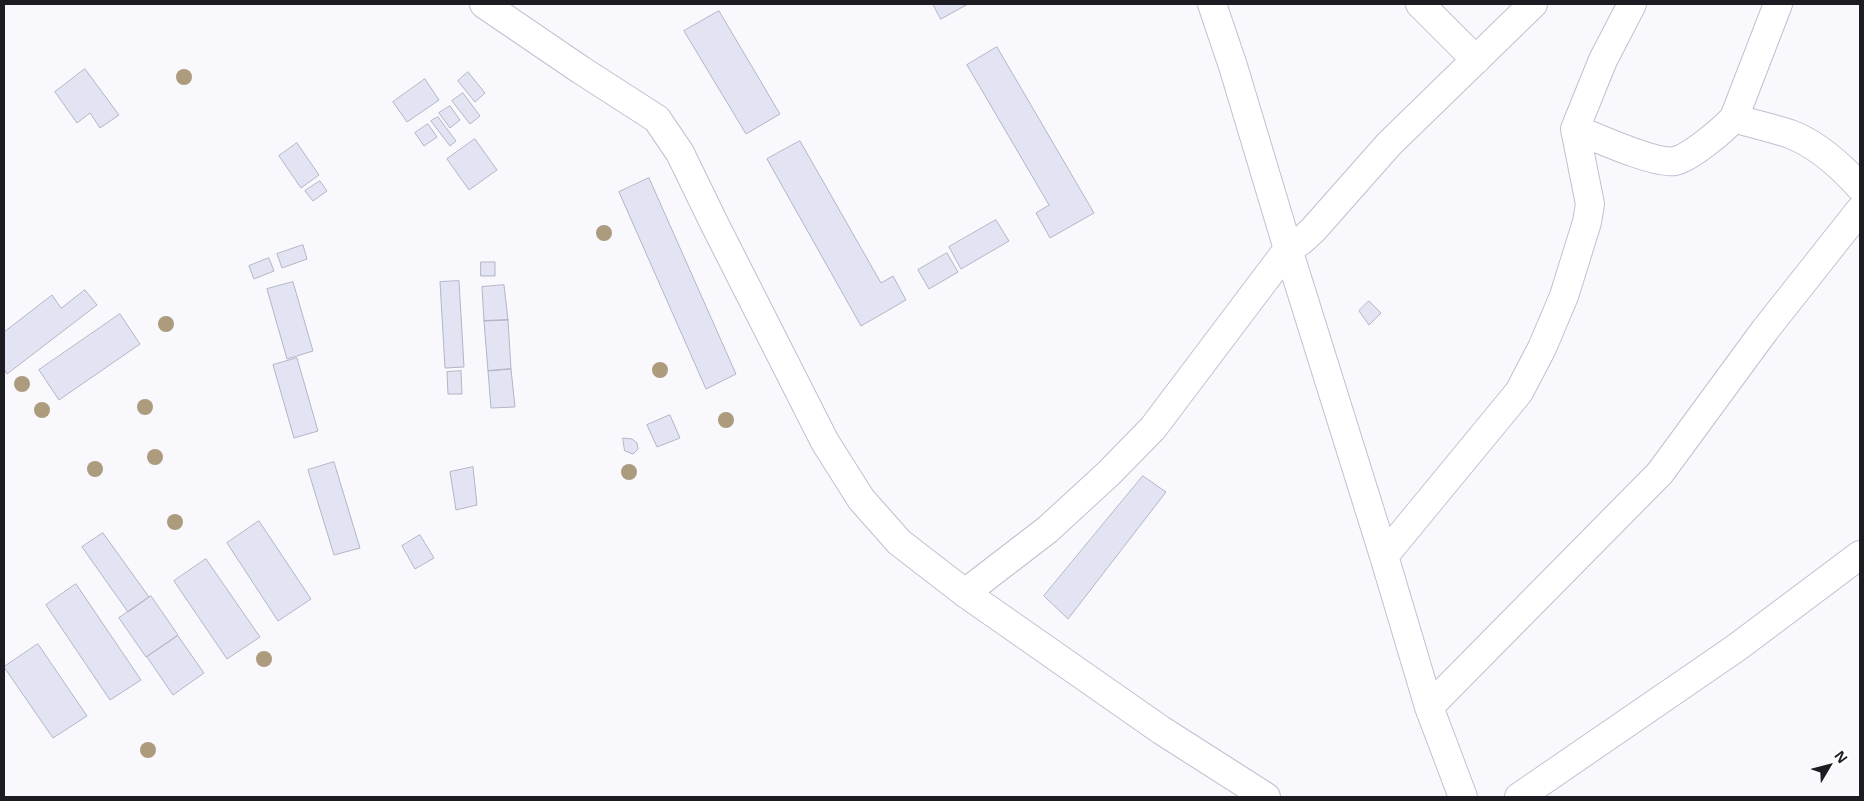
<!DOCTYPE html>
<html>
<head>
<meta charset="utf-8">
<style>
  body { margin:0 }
  #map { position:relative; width:1864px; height:801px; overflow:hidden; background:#f9f9fd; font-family:"Open Sans",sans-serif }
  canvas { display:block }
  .frame { position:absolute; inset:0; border:5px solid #1c1c22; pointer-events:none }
  .north { position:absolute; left:1804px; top:741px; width:50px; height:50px; -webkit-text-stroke:4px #fff; paint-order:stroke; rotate:53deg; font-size:14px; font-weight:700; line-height:20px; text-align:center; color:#1c1c22 }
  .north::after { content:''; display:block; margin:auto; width:18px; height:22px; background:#1c1c22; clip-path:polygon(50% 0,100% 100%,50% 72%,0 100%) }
</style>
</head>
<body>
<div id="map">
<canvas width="1864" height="801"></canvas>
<div class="frame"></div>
<div class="north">N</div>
</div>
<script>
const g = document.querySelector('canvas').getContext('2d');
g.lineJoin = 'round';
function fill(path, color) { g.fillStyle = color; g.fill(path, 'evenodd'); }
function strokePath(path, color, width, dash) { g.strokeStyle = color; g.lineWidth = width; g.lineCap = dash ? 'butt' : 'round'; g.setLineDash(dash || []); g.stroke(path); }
const building = new Path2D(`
  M933,4H968L941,19Z
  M719,11L780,114L746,134L684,31Z
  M997,47L1094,213L1050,238L1036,213L1049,205L967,65Z
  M85,69L119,115L100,128L90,113L77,123L55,92Z
  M468,72L485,93L475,102L458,81Z
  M425,79L439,100L407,122L393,102Z
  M463,93L480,116L470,124L452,101Z
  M450,106L460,120L450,128L439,113Z
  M438,117L456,141L450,146L431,121Z
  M428,124L437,137L424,146L415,133Z
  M475,139L497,170L469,190L447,159Z
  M800,141L881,283L893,276L906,300L861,326L767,159Z
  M297,143L319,175L301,188L279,156Z
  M649,178L736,374L706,389L619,192Z
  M320,181L327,191L313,201L305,191Z
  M996,220L1009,241L961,269L949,247Z
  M303,245L307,259L282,268L277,254Z
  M947,253L958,272L929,289L918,270Z
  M269,258L274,271L254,279L249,266Z
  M481,262H495V276H481Z
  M459,281L464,367L445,368L440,282Z
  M293,282L313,351L287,359L267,289Z
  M504,285L508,320L484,321L482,287Z
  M85,290L97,305L7,374L4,369V332L52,295L61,308Z
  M1369,301L1381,313L1369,325L1359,311Z
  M120,314L140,344L59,400L39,370Z
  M508,320L511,369L488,371L484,321Z
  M297,358L318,431L294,438L273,365Z
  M511,369L515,407L491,408L488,371Z
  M461,371L462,394H448L447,372Z
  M670,415L680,438L657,447L647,425Z
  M623,438L632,439L637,443L638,449L633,454L625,451Z
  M334,462L360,548L334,555L308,470Z
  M473,467L477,505L456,510L450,472Z
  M1143,476L1166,492L1068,619L1044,596Z
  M259,521L311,599L278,621L227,543Z
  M103,533L149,597L128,612L82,547Z
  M420,535L434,558L415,569L402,546Z
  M206,559L260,637L227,659L174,581Z
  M76,584L141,680L110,700L46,605Z
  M151,596L178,635L146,657L119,618Z
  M178,636L204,673L173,695L147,657Z
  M38,644L87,716L53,738L4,667Z`);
const street = new Path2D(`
  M484,4L581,70L657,119L680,153L714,223L825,442L861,499L899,542L965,593L1161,730L1266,797
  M1212,4L1233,66L1288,249L1384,556L1429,707L1463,797
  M1420,4L1476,60
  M1734,118C1753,124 1772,128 1790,134C1817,144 1841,166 1860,187
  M1575,129C1595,137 1656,165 1675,161C1691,157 1722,131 1734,118L1778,4
  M1384,556L1519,392L1542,348L1564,296L1587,222L1590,204L1575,129L1603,60L1632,4
  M965,593L1047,530L1108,474L1153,428L1288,249L1301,241L1313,230L1389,144L1533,4
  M1429,707L1660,473L1765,330L1860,210
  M1519,797L1736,648L1860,555`);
const trees = [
  [184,77],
  [604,233],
  [166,324],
  [660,370],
  [22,384],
  [145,407],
  [42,410],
  [726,420],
  [155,457],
  [95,469],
  [629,472],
  [175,522],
  [264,659],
  [148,750]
];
fill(building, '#e2e4f3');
strokePath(building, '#b3b4c5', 1);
strokePath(street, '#bfc0d1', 30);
strokePath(street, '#fff', 28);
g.fillStyle = '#ad9b7e';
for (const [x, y] of trees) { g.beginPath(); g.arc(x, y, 8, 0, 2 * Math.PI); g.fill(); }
</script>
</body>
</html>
